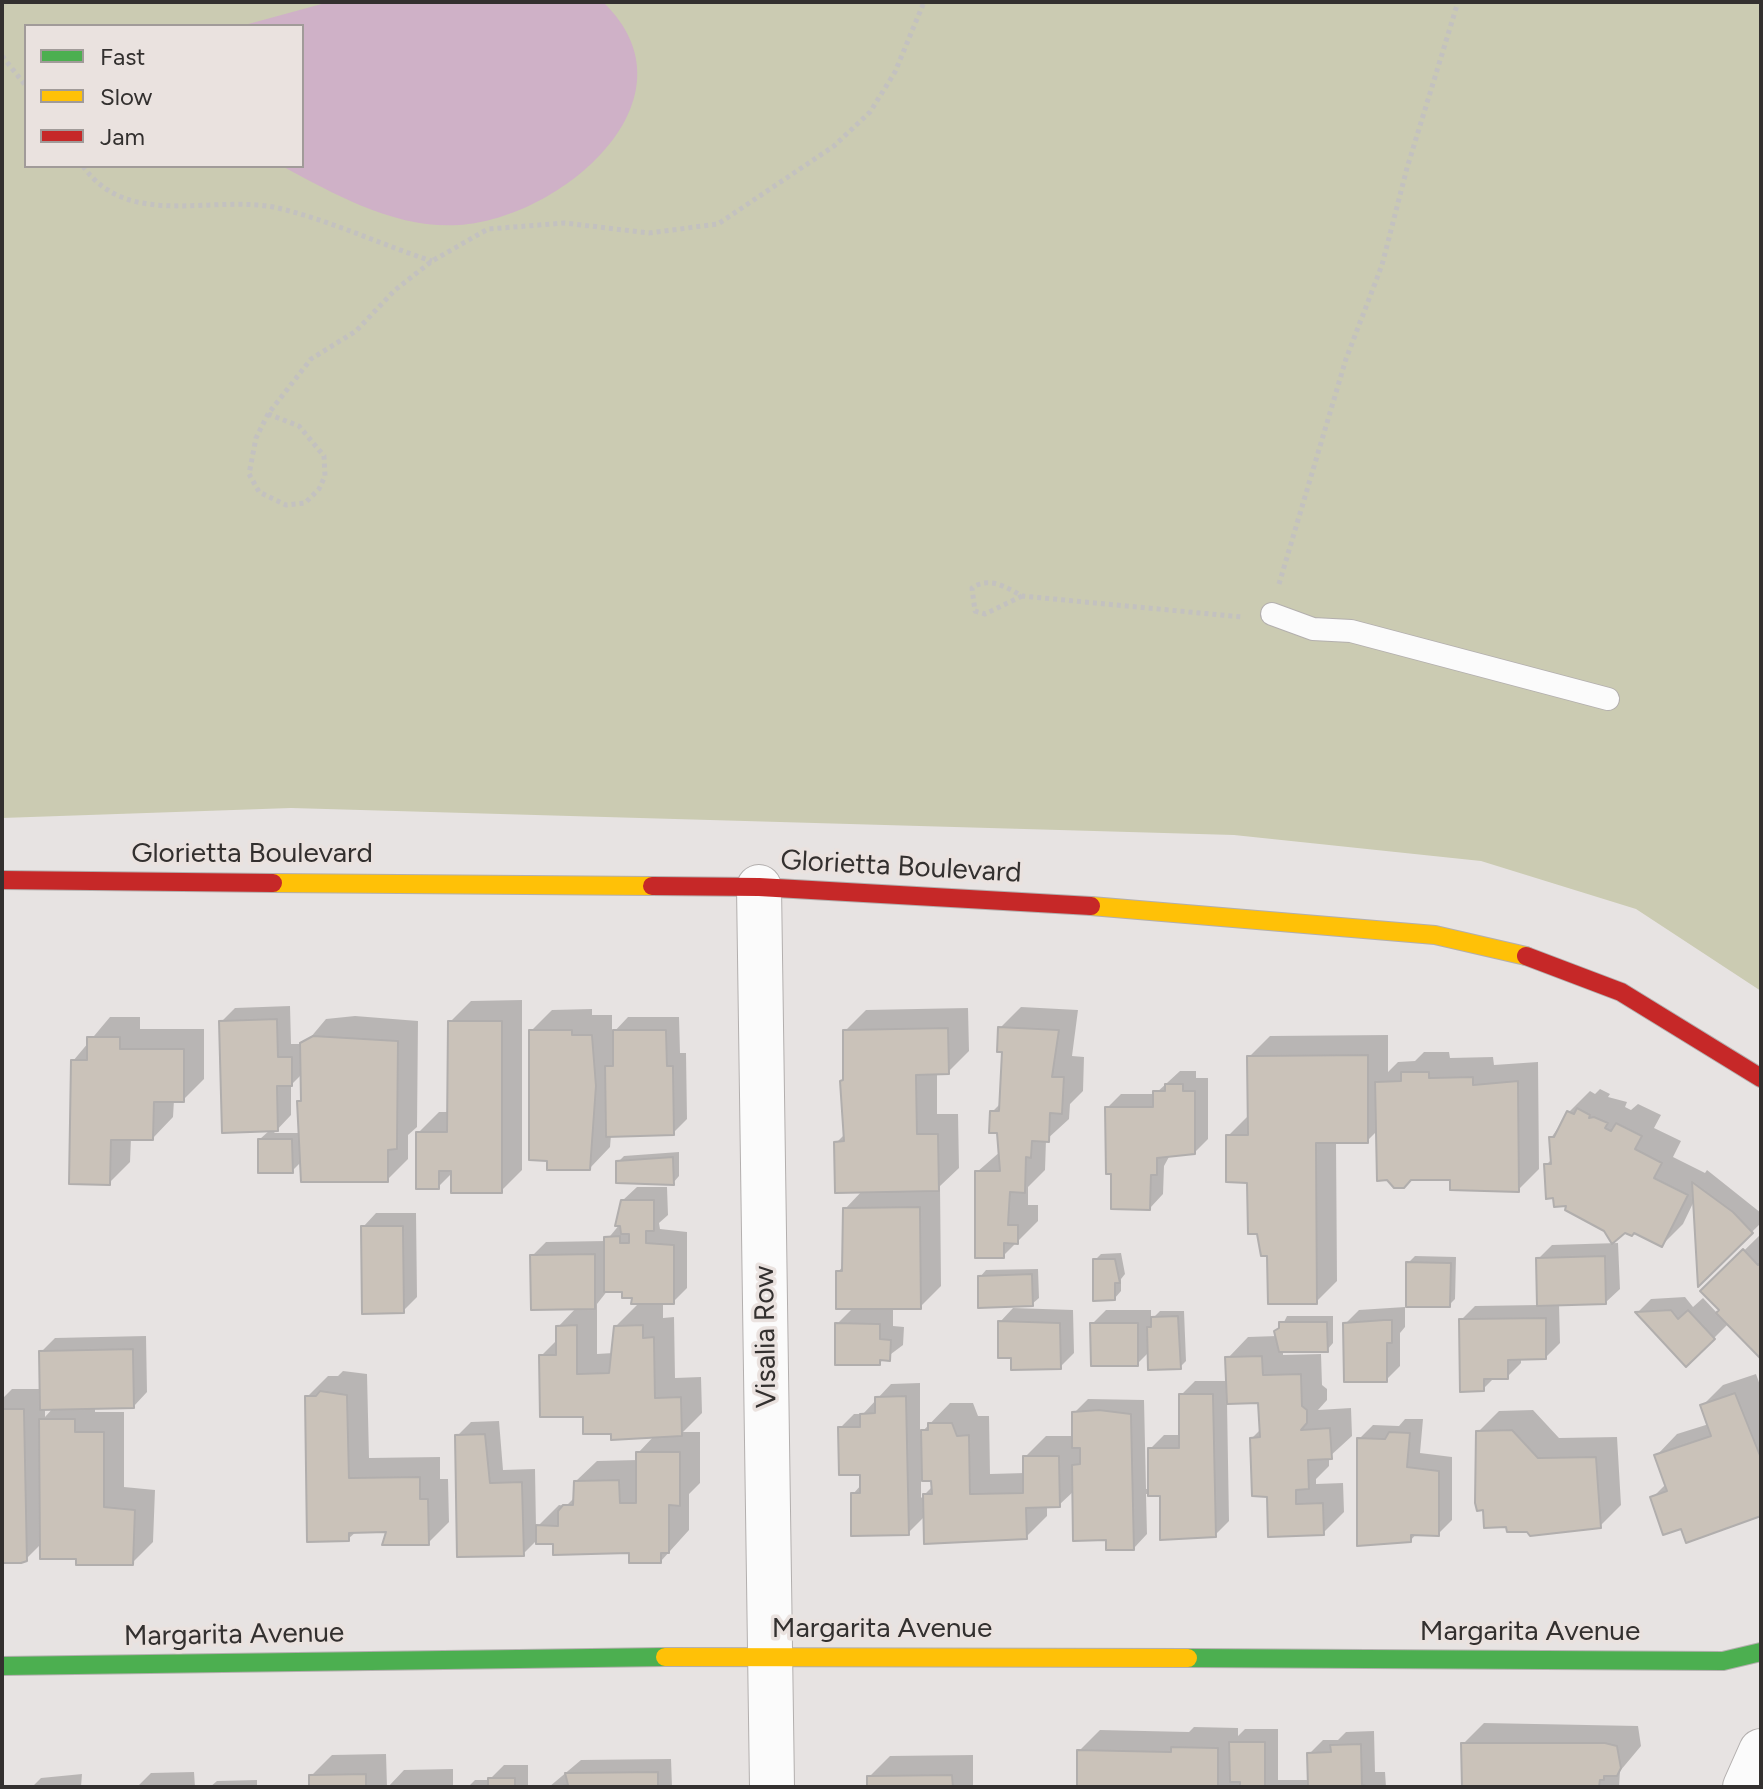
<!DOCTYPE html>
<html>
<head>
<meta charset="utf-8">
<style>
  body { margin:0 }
  #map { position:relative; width:1763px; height:1789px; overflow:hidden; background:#e7e3e2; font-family:Figtree,sans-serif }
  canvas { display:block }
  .frame { position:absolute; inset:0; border:4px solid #33302f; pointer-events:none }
  .legend { position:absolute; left:24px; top:24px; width:280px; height:144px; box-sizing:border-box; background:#eae2df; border:2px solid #a19b99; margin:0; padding:10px 14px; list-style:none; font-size:24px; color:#33302f }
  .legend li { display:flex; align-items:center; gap:16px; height:40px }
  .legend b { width:40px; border:2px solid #a19b99 }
</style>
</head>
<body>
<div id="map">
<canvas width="1763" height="1789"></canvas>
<div class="frame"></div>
<ul class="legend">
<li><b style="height:10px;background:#4caf50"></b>Fast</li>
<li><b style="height:10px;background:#ffc107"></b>Slow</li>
<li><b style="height:10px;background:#c62828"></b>Jam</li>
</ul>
</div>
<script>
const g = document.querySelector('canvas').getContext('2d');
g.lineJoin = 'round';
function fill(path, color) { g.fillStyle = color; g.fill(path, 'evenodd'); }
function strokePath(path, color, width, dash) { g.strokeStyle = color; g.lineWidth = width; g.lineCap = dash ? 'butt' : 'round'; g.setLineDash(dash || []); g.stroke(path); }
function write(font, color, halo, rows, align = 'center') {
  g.font = font + ' Figtree,sans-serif'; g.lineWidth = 7; g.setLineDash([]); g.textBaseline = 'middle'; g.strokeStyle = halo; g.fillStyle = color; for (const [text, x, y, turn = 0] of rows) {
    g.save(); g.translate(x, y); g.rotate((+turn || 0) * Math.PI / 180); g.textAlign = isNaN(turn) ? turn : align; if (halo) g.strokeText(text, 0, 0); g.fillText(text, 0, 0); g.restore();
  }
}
const green = new Path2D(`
  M2,2H1761V991L1636,909L1481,861L1234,835L291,808L2,818ZM26,26H302V166H26Z`);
const water = new Path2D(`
  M329,2H603C704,99 560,219 459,225C395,229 336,195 282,166H302V26H241Z`);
const shadow = new Path2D(`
  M522,1000V1170L501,1191L453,1172L438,1187L418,1133L439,1112H449L450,1022L471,1001Z
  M290,1006L291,1044H305L326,1019L355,1016L418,1021L417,1127L408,1135V1159L387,1180L302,1161L292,1171L260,1139L270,1130L221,1022L235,1008ZM304,1072L303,1098L299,1101L301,1133H274L291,1115V1085Z
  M1021,1007L1078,1010L1072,1056L1084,1057L1083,1091L1070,1104L1069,1119L1046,1140L1045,1170L1028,1187V1205H1038V1221L1003,1256L977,1172L1001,1151L992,1112L1001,1103L1004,1050L1000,1028Z
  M968,1008L969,1051L948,1072H937V1114H958L959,1168L940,1186L941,1286L920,1307H893V1326L904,1327L903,1345L879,1363L837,1324L854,1307L838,1272L844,1265L845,1209L863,1190L836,1143L846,1133L845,1031L866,1010Z
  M592,1009V1015H612V1034L628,1017H679L680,1053H686L687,1119L673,1133L611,1135L610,1147L590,1168L531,1031L552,1010Z
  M110,1017H140V1029H204V1079L183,1100H174L173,1117L153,1138H131L130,1162L109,1183L73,1061Z
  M1388,1035V1072L1398,1062L1415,1061L1424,1052H1449L1450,1058L1493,1057L1494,1065L1538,1062L1539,1169L1518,1190L1452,1178L1378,1130L1367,1141H1336L1337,1281L1316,1302L1269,1254L1249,1181L1228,1136L1250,1114L1249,1057L1270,1036Z
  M1180,1071H1196V1078H1208V1139L1194,1153L1170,1155L1164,1166L1163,1194L1150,1208L1113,1173L1107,1108L1121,1094H1155Z
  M1600,1089L1610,1094L1608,1097L1627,1102L1625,1107L1631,1110L1638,1104L1661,1115L1654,1128L1681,1141L1673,1157L1705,1173L1707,1170L1761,1213V1223L1700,1283L1695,1199L1683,1224L1662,1245L1634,1231L1606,1229L1569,1204L1546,1165L1553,1158L1551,1138L1569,1112L1590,1091L1595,1094Z
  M679,1152V1176L673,1183L618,1162L624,1156Z
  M637,1187H667L668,1215L659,1223L660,1229L687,1232V1288L673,1302H663V1318L674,1317L675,1378L701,1377L702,1413L683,1432H700V1483L689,1494V1530L661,1561L631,1551L538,1539L523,1554L457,1436L471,1422L499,1421L503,1470L535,1469L536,1528L559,1505L566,1506L576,1496V1481L597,1461L638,1460V1453L655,1435L613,1432L585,1415L541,1356L558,1339V1327L577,1307L532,1256L546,1242L606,1241L620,1224L622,1201ZM608,1290H624L640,1302L616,1326L613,1353L597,1354V1304Z
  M376,1213H416L417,1297L403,1311L363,1227Z
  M1761,1234V1357L1729,1323L1714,1338L1638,1312L1651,1299L1685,1297L1693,1307L1703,1298L1718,1314L1722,1310L1703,1291Z
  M1618,1243L1620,1289L1606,1302L1559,1304L1560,1343L1546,1357H1521V1363L1507,1377H1495L1483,1389L1461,1320L1475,1306L1539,1305L1538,1259L1552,1245Z
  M1121,1253L1125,1274L1121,1279V1291L1115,1298L1095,1260L1101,1254Z
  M1415,1256L1456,1257L1455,1299L1449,1305L1408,1263Z
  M1038,1269L1039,1298L1032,1304L980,1277L986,1270Z
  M1405,1307V1327L1400,1333V1366L1386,1380L1345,1324L1359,1310Z
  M1013,1308L1073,1310L1074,1353L1060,1367L1013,1356L1000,1322Z
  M1106,1310H1151V1320L1160,1311H1184L1186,1361L1180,1367L1150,1351L1137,1364L1092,1324Z
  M1287,1316H1333V1343L1327,1350H1283V1355L1321,1354L1322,1385L1327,1389V1400L1318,1410L1351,1408L1352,1436L1329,1457V1466L1316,1479V1484L1343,1483L1344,1512L1323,1533L1269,1496L1252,1438L1261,1429L1260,1401L1227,1402L1229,1521L1215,1535L1162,1494H1146L1147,1534L1134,1548L1108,1538L1075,1490L1059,1505L1047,1506V1516L1026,1537L926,1542L925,1516L908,1533L853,1494L862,1484V1472L840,1428L854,1414H863L891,1384L920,1383V1434L950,1403H973L978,1416H989L990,1474L1025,1473V1457L1046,1436H1074V1413L1088,1399L1144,1400L1146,1489H1150V1449L1164,1435H1181V1395L1195,1381H1228V1358L1248,1337L1277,1336ZM921,1479H933V1486L921,1498Z
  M146,1336L147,1392L134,1406H95V1412H124V1487L155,1490L153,1542L132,1563L78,1557L42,1543L26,1559H2V1399L12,1389H42L41,1352L55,1338ZM54,1407L45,1417V1408Z
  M343,1371L367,1374L369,1458L440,1457V1479H448L449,1522L428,1543L389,1530L357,1531L348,1539L307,1397L328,1376H338Z
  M1756,1374L1761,1388V1514L1682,1527L1652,1498L1667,1483L1657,1455L1677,1434L1709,1424L1702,1406L1723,1385Z
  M1533,1410L1559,1438L1617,1437L1621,1505L1600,1526L1508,1525L1485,1508L1478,1432L1499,1411Z
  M1405,1419H1423L1420,1453L1452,1457V1520L1438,1534L1417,1533L1411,1540L1359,1439L1373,1425L1399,1426Z
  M1484,1723L1638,1726L1641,1746L1620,1771L1619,1787H1459L1464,1783L1463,1744Z
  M1194,1727L1238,1728V1736L1245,1729H1278V1780H1310L1309,1754L1323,1740H1338L1346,1732L1374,1731L1375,1772H1385L1386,1787H1079V1751L1100,1730L1189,1732Z
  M386,1754L387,1787H311V1776L332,1755Z
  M973,1755V1787H869V1777L890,1756Z
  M671,1759L672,1787H549L581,1760Z
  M504,1765H528V1787H468L475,1780H489Z
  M453,1769V1787H388L404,1770Z
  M194,1772L195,1787H137L151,1773Z
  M82,1774L81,1787H32L41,1778Z
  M257,1780V1787H210L217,1781Z`);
const building = new Path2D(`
  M277,1019L278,1057H292V1086H277L278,1131L222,1133L219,1021Z
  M448,1021H502V1193H451V1171H439V1189H416V1132H447Z
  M998,1027L1059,1030L1052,1077H1064L1062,1114L1050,1113L1049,1142L1032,1141L1031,1158L1026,1157L1025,1193L1010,1192L1008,1225H1018V1244L1004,1243V1258H975V1171H1000L997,1133H989L990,1111H999L1002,1052H997Z
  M948,1028L949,1074L916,1075L917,1134H938L939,1191L835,1193L834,1142L844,1141L840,1081L843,1080V1030Z
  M529,1030H572V1035H592L596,1086L590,1170H547V1161L529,1160Z
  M613,1030H666L667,1066H673L674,1135L606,1137L605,1066H613Z
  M313,1036L398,1041L397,1149L388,1150V1182H301L297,1101H301L300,1043Z
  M87,1037H120V1049H184V1102H154L153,1140H111L110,1185L69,1184L71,1060H87Z
  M1368,1055V1143H1316L1317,1304H1268L1267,1256H1261L1257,1234H1248L1247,1183L1226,1182V1135H1248L1247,1056Z
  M1401,1072H1429V1078L1473,1077V1085L1518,1081L1519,1192L1450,1190V1180H1411L1404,1188H1394L1387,1180L1377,1181L1375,1082L1401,1081Z
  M1165,1084H1183V1091H1195V1154L1157,1158V1175H1151L1150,1210L1111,1209V1174H1106L1105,1107H1153V1091H1165Z
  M1577,1108L1590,1115L1589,1118L1594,1117L1608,1123L1605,1128L1611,1131L1616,1123L1642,1136L1635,1149L1662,1163L1654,1178L1688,1195L1662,1247L1634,1233L1632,1236L1625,1233L1612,1244L1604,1231L1565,1210L1566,1206L1554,1207L1553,1198L1546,1199L1544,1164H1551L1549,1137H1554L1567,1111L1574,1114Z
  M258,1139H292L293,1173H258Z
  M673,1157L674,1185L616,1183V1161Z
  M1692,1182L1733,1212L1753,1233L1698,1287Z
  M621,1200H654V1231H646V1243L674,1245V1304H631L632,1298H622V1292H604V1237L620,1236V1243H629V1234H621L620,1226H615Z
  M920,1207L921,1309H836V1271H842L843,1208Z
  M361,1226H403L404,1313L362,1314Z
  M1743,1249L1758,1265L1761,1262V1359L1716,1313L1719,1310L1700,1291Z
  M595,1254V1309L531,1310L530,1255Z
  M1605,1256L1606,1304L1537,1306L1536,1258Z
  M1093,1259H1115L1120,1283H1115V1300L1093,1301Z
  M1406,1262L1451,1263L1450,1307H1406Z
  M1032,1274L1033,1306L978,1308V1276Z
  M1671,1310L1678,1319L1688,1310L1715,1339L1686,1367L1635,1312Z
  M1178,1316L1181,1369L1148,1370L1147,1327H1151V1317Z
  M1546,1318V1359L1508,1360V1379H1484V1391L1460,1392L1459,1319Z
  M1384,1320H1392V1343H1387V1382H1344L1343,1323Z
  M998,1321L1060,1323L1061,1369L1011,1370V1358H998Z
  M1279,1322H1327L1328,1352H1279L1274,1331L1279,1328Z
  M835,1323L880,1324V1339L891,1340L890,1361L880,1360V1365H835Z
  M1090,1323H1138V1366H1091Z
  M577,1325V1374L609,1373L614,1326L643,1325V1338L654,1337L655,1398L681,1397L682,1436L611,1440V1434H583V1417H540L539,1355H556V1326Z
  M133,1349L134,1408L40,1410L39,1351Z
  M1262,1356L1263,1375L1301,1374L1302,1406L1307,1410V1423L1301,1430L1330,1428L1332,1459L1308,1460L1309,1489L1296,1490V1504L1323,1503L1324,1535L1268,1537L1267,1497L1252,1496L1250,1438L1260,1437L1258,1403L1227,1404L1225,1357Z
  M320,1391L347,1395L349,1478L420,1477V1499H428L429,1545H382L386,1532L349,1533V1541L307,1542L305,1396H316Z
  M1735,1393L1761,1458V1516L1686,1543L1681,1529L1663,1535L1650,1497L1667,1491L1654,1455L1711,1436L1700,1405Z
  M1179,1394H1213L1216,1537L1160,1540V1496H1148V1448H1179Z
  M906,1396L909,1535L851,1536V1493H860V1475H839L838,1427H860V1414L875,1413V1397Z
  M2,1409H24L27,1561L21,1563H2Z
  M1099,1410L1131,1414L1134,1550H1106V1540L1073,1541L1072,1465L1080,1464V1448H1072V1412Z
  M39,1419H75V1432H104V1507L135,1510L133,1565H76V1559H40Z
  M928,1423H952L957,1436L969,1435L970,1494L1023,1493V1456H1059L1060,1507L1026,1508L1027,1539L924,1544L923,1494H932L931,1481H922L921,1430H928Z
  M1512,1430L1538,1458L1596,1457L1601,1528L1530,1536L1527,1532H1507L1506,1527L1484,1528L1483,1510L1477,1511L1475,1503L1476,1431Z
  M1389,1432L1410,1433L1407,1467L1439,1471V1536L1411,1535V1542L1357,1546V1438L1385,1439Z
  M485,1434L490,1483L522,1482L524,1556L457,1557L455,1435Z
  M636,1452H680V1506L669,1505V1553H661V1563H629V1553L553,1555V1544H536V1525L558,1526V1511L563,1505H573L574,1481L619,1480L620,1503H636Z
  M1229,1742H1265V1787H1240V1782H1230Z
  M1461,1743H1605L1617,1746L1621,1768L1617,1776H1604V1780H1600L1599,1787H1462Z
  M1361,1744L1362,1785L1372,1787H1308L1307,1753L1331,1752L1330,1745Z
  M1171,1747L1218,1748V1787H1077V1750L1171,1752Z
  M658,1772V1787H555L568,1785L565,1773Z
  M366,1774V1787H309V1775Z
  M952,1775L953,1787H867V1776Z
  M488,1778H515V1787H488Z`);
const path = new Path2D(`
  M2,56L26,86
  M83,166C129,232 217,192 282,209C334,222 382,245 432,261
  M268,414L299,426L324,456L325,476L319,489L305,503L286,505L259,492L249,474L256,438L268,414L311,359L356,331L395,290L432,261L488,229L565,223L649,233L718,224L834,146L870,112L895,72L924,2
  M1279,584L1346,359L1382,265L1407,168L1458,2
  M1022,596L985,614L975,611L972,588C989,576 1006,587 1022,596L1242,617`);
const lane = new Path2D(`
  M1272,614L1313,629L1351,631L1608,699`);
const street = new Path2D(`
  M759,887L772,1787
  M1745,1787L1761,1751`);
const fast = new Path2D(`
  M1188,1658L1723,1661L1761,1652
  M2,1666L665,1657`);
const slow = new Path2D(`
  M273,883L652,886
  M1091,906L1435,935L1526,956
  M665,1657L1188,1658`);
const jam = new Path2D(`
  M2,880L273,883
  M652,886L759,887L1091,906
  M1526,956L1621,992L1761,1078`);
const streetNames = [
  ["Glorietta Boulevard",252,854],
  ["Glorietta Boulevard",901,867,3],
  ["Visalia Row",766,1337,-91],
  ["Margarita Avenue",882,1629],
  ["Margarita Avenue",1530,1632],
  ["Margarita Avenue",234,1635,-1]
];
fill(green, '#cbcbb2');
fill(water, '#cfb1c7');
fill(shadow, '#0003');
fill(building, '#cac2b9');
strokePath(building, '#b1aead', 2);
strokePath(lane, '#b3afae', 24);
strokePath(street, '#b3afae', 46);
strokePath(fast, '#b3afae', 20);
strokePath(slow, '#b3afae', 20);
strokePath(jam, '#b3afae', 20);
strokePath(path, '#c3c1c0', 5, [4, 4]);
strokePath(lane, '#fbfbfb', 22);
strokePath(street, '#fbfbfb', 44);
strokePath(fast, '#4caf50', 18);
strokePath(slow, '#ffc107', 18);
strokePath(jam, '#c62828', 18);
write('28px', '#33302f', '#eae2df', streetNames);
</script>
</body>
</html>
